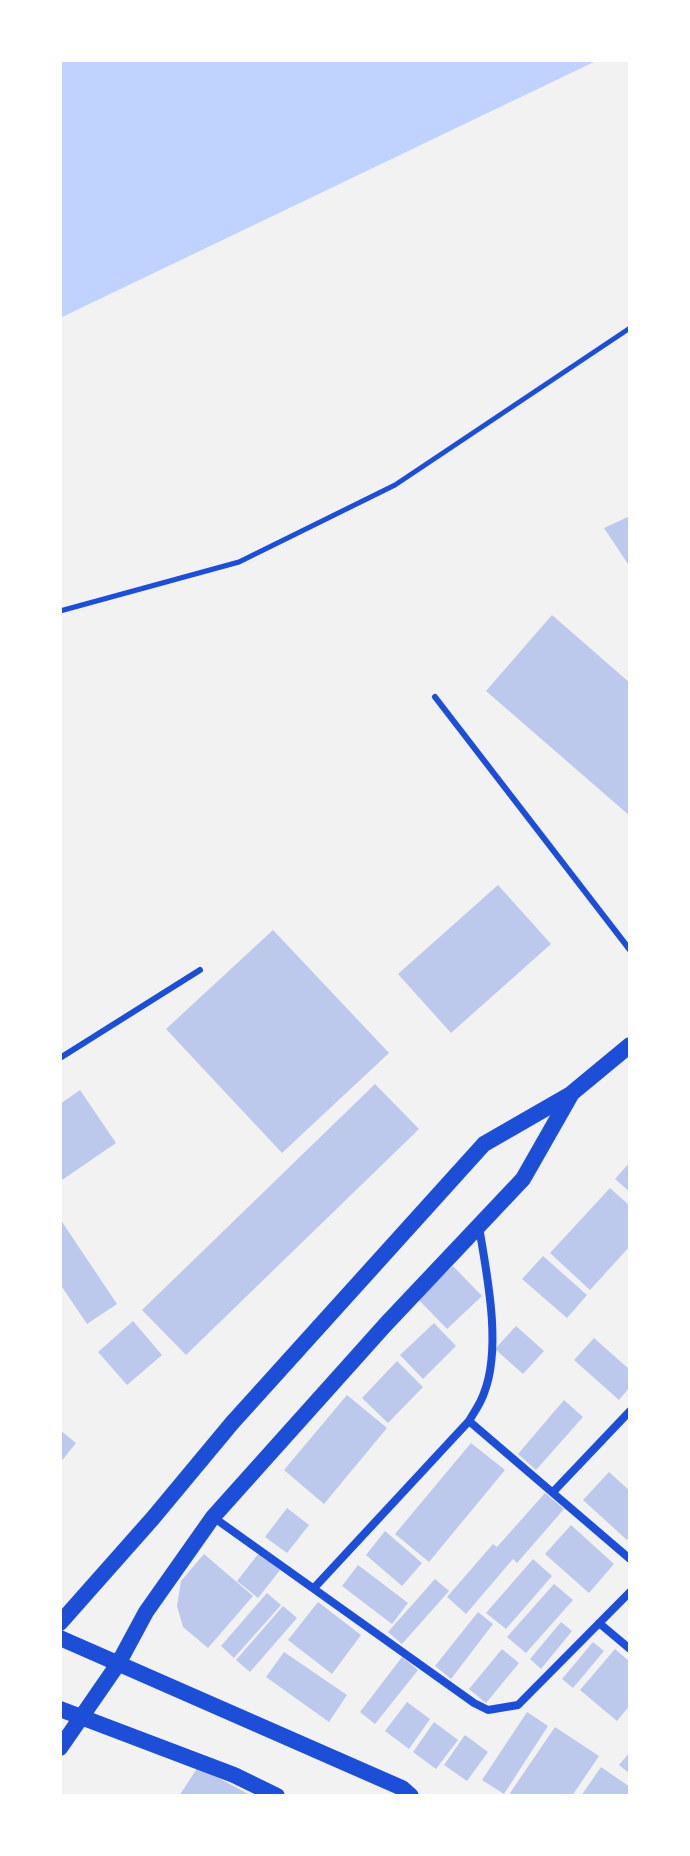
<!DOCTYPE html>
<html>
<head>
<meta charset="utf-8">
<style>
  body { margin:0 }
  #map { position:relative; width:690px; height:1856px; overflow:hidden; background:#f2f2f2; font-family:Signika,sans-serif }
  canvas { display:block }
  .frame { position:absolute; inset:0; border:62px solid #fff; pointer-events:none }
</style>
</head>
<body>
<div id="map">
<canvas width="690" height="1856"></canvas>
<div class="frame"></div>
</div>
<script>
const g = document.querySelector('canvas').getContext('2d');
g.lineJoin = 'round';
function fill(path, color) { g.fillStyle = color; g.fill(path, 'evenodd'); }
function strokePath(path, color, width, dash) { g.strokeStyle = color; g.lineWidth = width; g.lineCap = dash ? 'butt' : 'round'; g.setLineDash(dash || []); g.stroke(path); }
const water = new Path2D(`
  M60,60H598L60,318Z`);
const building = new Path2D(`
  M630,516V567L604,528Z
  M552,615L630,683V816L486,691Z
  M498,885L551,944L451,1033L398,974Z
  M273,930L389,1053L282,1153L166,1029Z
  M375,1084L419,1129L186,1355L142,1310Z
  M80,1090L116,1143L62,1180L60,1104Z
  M630,1162V1192L615,1179Z
  M610,1188L630,1206V1246L590,1290L550,1253Z
  M60,1219L117,1304L87,1324L60,1284Z
  M543,1256L587,1295L567,1318L522,1279Z
  M453,1266L482,1296L447,1329L418,1299Z
  M133,1321L162,1355L127,1385L98,1352Z
  M434,1323L456,1346L423,1379L400,1355Z
  M516,1326L544,1351L523,1374L495,1349Z
  M594,1338L630,1370V1387L619,1400L574,1360Z
  M397,1361L423,1387L388,1423L362,1398Z
  M347,1395L387,1428L324,1504L284,1470Z
  M564,1400L583,1417L536,1470L518,1454Z
  M60,1430L76,1443L60,1463Z
  M471,1443L505,1470L429,1562L395,1534Z
  M609,1472L630,1491V1536L627,1540L583,1500Z
  M545,1493L564,1509L517,1563L513,1559L466,1614L447,1597L493,1544L497,1547Z
  M287,1508L309,1525L287,1553L265,1537Z
  M571,1525L614,1564L589,1593L545,1554Z
  M385,1531L422,1563L402,1586L366,1555Z
  M259,1553L280,1570L258,1598L237,1581Z
  M204,1554L253,1596L208,1648L183,1627L177,1606L181,1581Z
  M533,1559L552,1576L506,1629L486,1613Z
  M358,1565L408,1603L392,1624L342,1586Z
  M435,1579L449,1591L402,1644L388,1632Z
  M554,1584L573,1600L526,1653L507,1637Z
  M267,1593L281,1605L234,1658L221,1646Z
  M318,1602L361,1635L332,1674L288,1640Z
  M283,1606L297,1618L250,1672L236,1660Z
  M478,1612L493,1624L451,1679L435,1666Z
  M561,1622L572,1631L541,1669L530,1659Z
  M593,1642L604,1651L573,1688L562,1679Z
  M502,1649L519,1663L486,1703L469,1689Z
  M615,1649L630,1662V1705L617,1721L580,1690Z
  M284,1652L347,1695L329,1722L266,1677Z
  M402,1657L418,1670L375,1724L360,1712Z
  M407,1702L430,1719L409,1749L385,1731Z
  M527,1712L548,1726L504,1794L482,1780Z
  M434,1722L458,1740L436,1769L413,1752Z
  M555,1727L599,1756L572,1796H514L510,1793Z
  M465,1735L488,1752L467,1781L444,1765Z
  M630,1752V1774L619,1765Z
  M198,1767L252,1796H179Z
  M601,1767L630,1787V1796H581Z`);
const path = new Path2D(`
  M60,611L239,562L395,485L630,328`);
const service = new Path2D(`
  M435,697L630,950
  M60,1058L200,970`);
const minor = new Path2D(`
  M469,1421L630,1559
  M553,1492L630,1411
  M213,1517L474,1703L488,1710L518,1705L630,1592
  M314,1588L469,1421C474,1412 481,1403 484,1393C502,1347 487,1275 479,1227
  M599,1623L630,1649`);
const secondary = new Path2D(`
  M60,1623L153,1518L232,1423L484,1144L571,1094
  M60,1638L402,1788L411,1796
  M60,1709L234,1775L277,1796
  M60,1748L118,1664L146,1612L213,1517L386,1324L523,1179L572,1093L630,1045`);
fill(water, '#bfd3fe');
fill(building, '#bdc9ec');
strokePath(path, '#1d4ed8', 5);
strokePath(service, '#1d4ed8', 6);
strokePath(minor, '#1d4ed8', 8);
strokePath(secondary, '#1d4ed8', 16);
</script>
</body>
</html>
